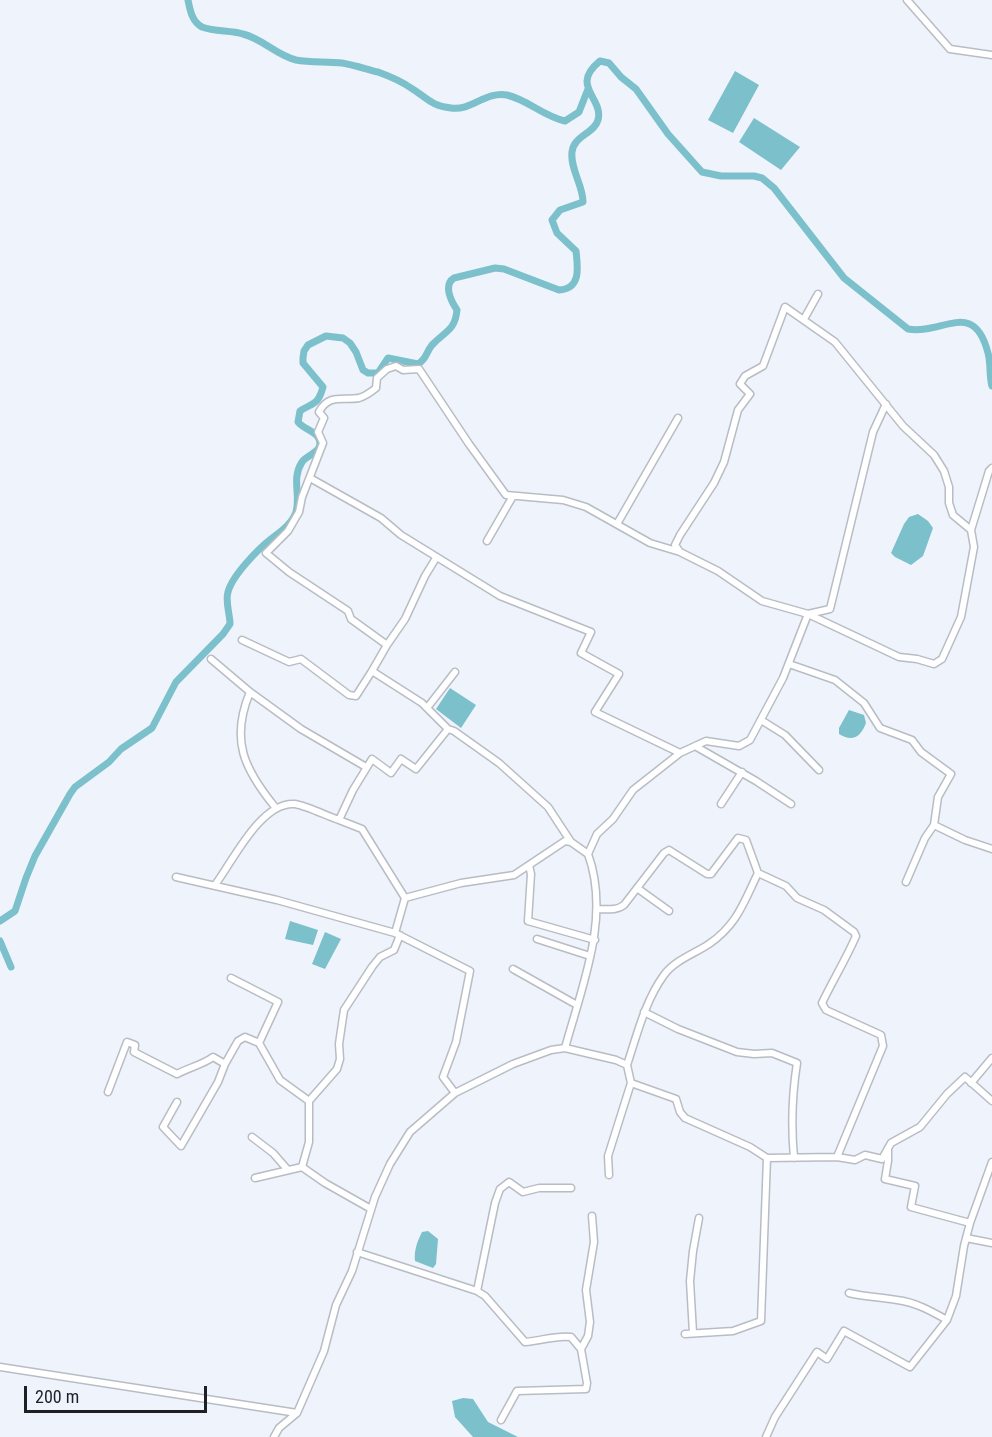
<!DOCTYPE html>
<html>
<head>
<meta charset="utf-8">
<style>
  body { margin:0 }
  #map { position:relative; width:992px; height:1437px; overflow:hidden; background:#eef3fc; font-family:"Roboto Condensed",sans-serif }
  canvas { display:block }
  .scale { position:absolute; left:24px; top:1386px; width:183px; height:27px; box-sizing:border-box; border:3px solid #1e2023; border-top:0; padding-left:8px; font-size:18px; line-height:21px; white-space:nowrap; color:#1e2023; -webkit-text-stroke:4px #eef3fc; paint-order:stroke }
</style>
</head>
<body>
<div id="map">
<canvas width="992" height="1437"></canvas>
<div class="scale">200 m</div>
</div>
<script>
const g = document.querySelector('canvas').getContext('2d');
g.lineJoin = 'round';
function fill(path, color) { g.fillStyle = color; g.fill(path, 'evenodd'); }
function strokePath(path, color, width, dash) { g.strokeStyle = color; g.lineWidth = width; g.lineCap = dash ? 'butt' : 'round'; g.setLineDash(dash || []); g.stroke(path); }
const water = new Path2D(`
  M735,71L759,85L733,133L708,120Z
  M754,118L800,147L781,170L739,142Z
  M918,514L928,521L933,528L923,556L911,565L895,557L891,553L904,524L909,517Z
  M450,688L476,705L461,728L436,709Z
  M849,710L864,715L866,723C861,736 853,743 839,734V728Z
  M290,921L318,930L313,945L285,939Z
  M325,932L341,939L325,969L312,964Z
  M428,1231L438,1239L436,1264L433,1268L415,1261C414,1250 417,1242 422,1232Z
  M463,1398L473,1399L488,1422L518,1437H473L455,1417L452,1401Z`);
const canal = new Path2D(`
  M188,0C190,10 192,22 202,27C215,32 230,30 243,34C263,39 276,55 296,60C311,63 327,61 342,63C354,65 366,69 378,72C389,76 401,81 411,88C426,97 431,106 451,108C472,111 485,91 507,95C528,100 543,116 565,121L579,112L588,89
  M0,921L15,911L26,878L35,856L70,794L75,787L109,762L121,749L152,728L176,682L223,634L230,624C230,614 225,602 228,592C232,576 258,549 271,539C280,532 292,524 296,512C301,495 291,479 302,462C308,454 324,452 319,439C316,431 303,429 298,422L300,411C314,402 318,405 323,387L303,363V358L304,351L308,345L326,336L343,338L350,343L356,352L363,370L368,373H378L388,358L418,364C427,359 426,352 432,345C445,331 455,331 457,310C451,301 443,285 454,278L495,268L504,269L559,290C581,289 578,268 576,251L557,233L552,220L560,210L583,202C583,185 570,169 572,152C574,135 594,134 598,120C604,98 569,86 600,61L609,63L621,77L636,89L668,134L702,172L721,176H754L762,178L774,188L844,278L908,329C943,335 974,298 988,353C991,364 989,375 992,386
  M0,941L11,967`);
const minor = new Path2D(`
  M907,0L950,49L992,55
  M804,319L818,294
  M310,478L381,518L401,535L500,596L591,632L581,653L619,674L595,712L680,753
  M617,524L678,418
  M487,541L513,496
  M680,552L675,545L680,535L714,483L724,462L738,410L750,394L740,384L745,376L763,366L785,307L835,342L903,426L934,455L944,471L949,487V503L953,515L971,530
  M242,640L289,662L301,659L349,695L356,696L372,671
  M387,645L405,619L425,576L436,558
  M211,659L250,692L301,729L366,767
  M789,664L835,680L864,703L880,728L912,740L921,752L951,774L938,797L934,825L965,840L992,849
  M250,692C230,740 244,769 275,807
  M427,708L455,672
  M761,720L785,735L819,770
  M695,746L756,781L791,804
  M721,804L742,772
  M339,820L362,829L405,898
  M571,842L548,807L499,763L454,731L448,729L422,703L372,671L387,645L351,619L348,611L289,572L266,553L288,531L299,512L302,497L323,443L318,432L324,418L319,412C329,393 343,401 359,398C366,396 371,392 376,388L377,378L387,369L396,366L403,370L419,369L469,444L506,495L563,500L586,507L650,543L680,552L718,571L762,601L808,614L830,609L873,432L886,404
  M529,865L531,874L528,921L595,940
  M176,877L277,900L395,933L470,971L456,1042L443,1077L455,1093
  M906,882L925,838L934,825
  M215,885C233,861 261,801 295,804C307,806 327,816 339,820L353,790L372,759L391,773L401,759L416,769L448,729
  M637,888L669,911
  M597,909C607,909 616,911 624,905L664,853L669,850L707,874H711L738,838L746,840L758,873L786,886L797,898L824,910L854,932L856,936C846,959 833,980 822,1003L826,1010L881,1035L883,1046L837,1157
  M395,933L405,898L461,883L514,875L565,841L571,842L588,854
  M537,939L590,956
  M513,969L577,1005
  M231,978L278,1002L259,1043L280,1080L309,1101
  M644,1012L678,1029L737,1052L754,1054L772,1053L797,1063C792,1095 791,1126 794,1158
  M565,1048L616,1060L627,1065L631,1083L676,1099L680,1112L685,1118L750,1147L767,1158L837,1157L855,1160L865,1155L882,1159L891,1143L920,1127L947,1094L965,1077L992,1101
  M627,1065C637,1035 645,1001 664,975C675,960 694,954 709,944C737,925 744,902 758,873
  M971,1083L992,1058
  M108,1092L127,1042L135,1045L134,1052L177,1074C188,1068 204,1064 213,1057L225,1064L238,1041L245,1037L259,1043
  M177,1102L163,1127L181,1146L218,1082L225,1064
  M252,1137L273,1153L287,1169
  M888,1150V1161L885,1179L915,1186L911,1207L970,1223
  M302,1167L309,1142V1101L337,1069L340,1059L339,1044L344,1010L372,967L380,957L394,950L400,935
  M609,1175L608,1156L631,1083
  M255,1178L302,1167L325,1183L371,1209
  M966,1238L992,1243
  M357,1252L477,1291L485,1296L525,1342C541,1341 555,1335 571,1337L581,1349L587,1383L586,1389L517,1391L501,1420
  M477,1291L495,1203L500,1189L509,1182L523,1192L539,1188H571
  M849,1293C866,1297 881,1297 897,1300C915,1302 931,1311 947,1320
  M693,1333L690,1281L693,1251L699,1218
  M685,1334L733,1331L761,1321L767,1158
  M581,1349L588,1336L590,1322L586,1290L594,1242L592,1216
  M0,1367L297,1413
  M274,1437L279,1428L297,1413L324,1351L336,1305L352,1271L375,1197L390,1164L410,1132L455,1093L513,1064L551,1050L565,1048C582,986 611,917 588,854L597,834L613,819L633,790L680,753L706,741L739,746L750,740L783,678L808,614L899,657L917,659L934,664L942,659L961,617L974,547L971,530L989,471L992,468
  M766,1437L775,1417L817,1352L827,1359L844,1331L910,1367L947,1320L956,1296L964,1246L970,1223L992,1162`);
fill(water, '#7bc0ca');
strokePath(canal, '#7bc0ca', 7);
strokePath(minor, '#b8bdc4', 9);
strokePath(minor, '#fff', 6);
</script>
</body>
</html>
